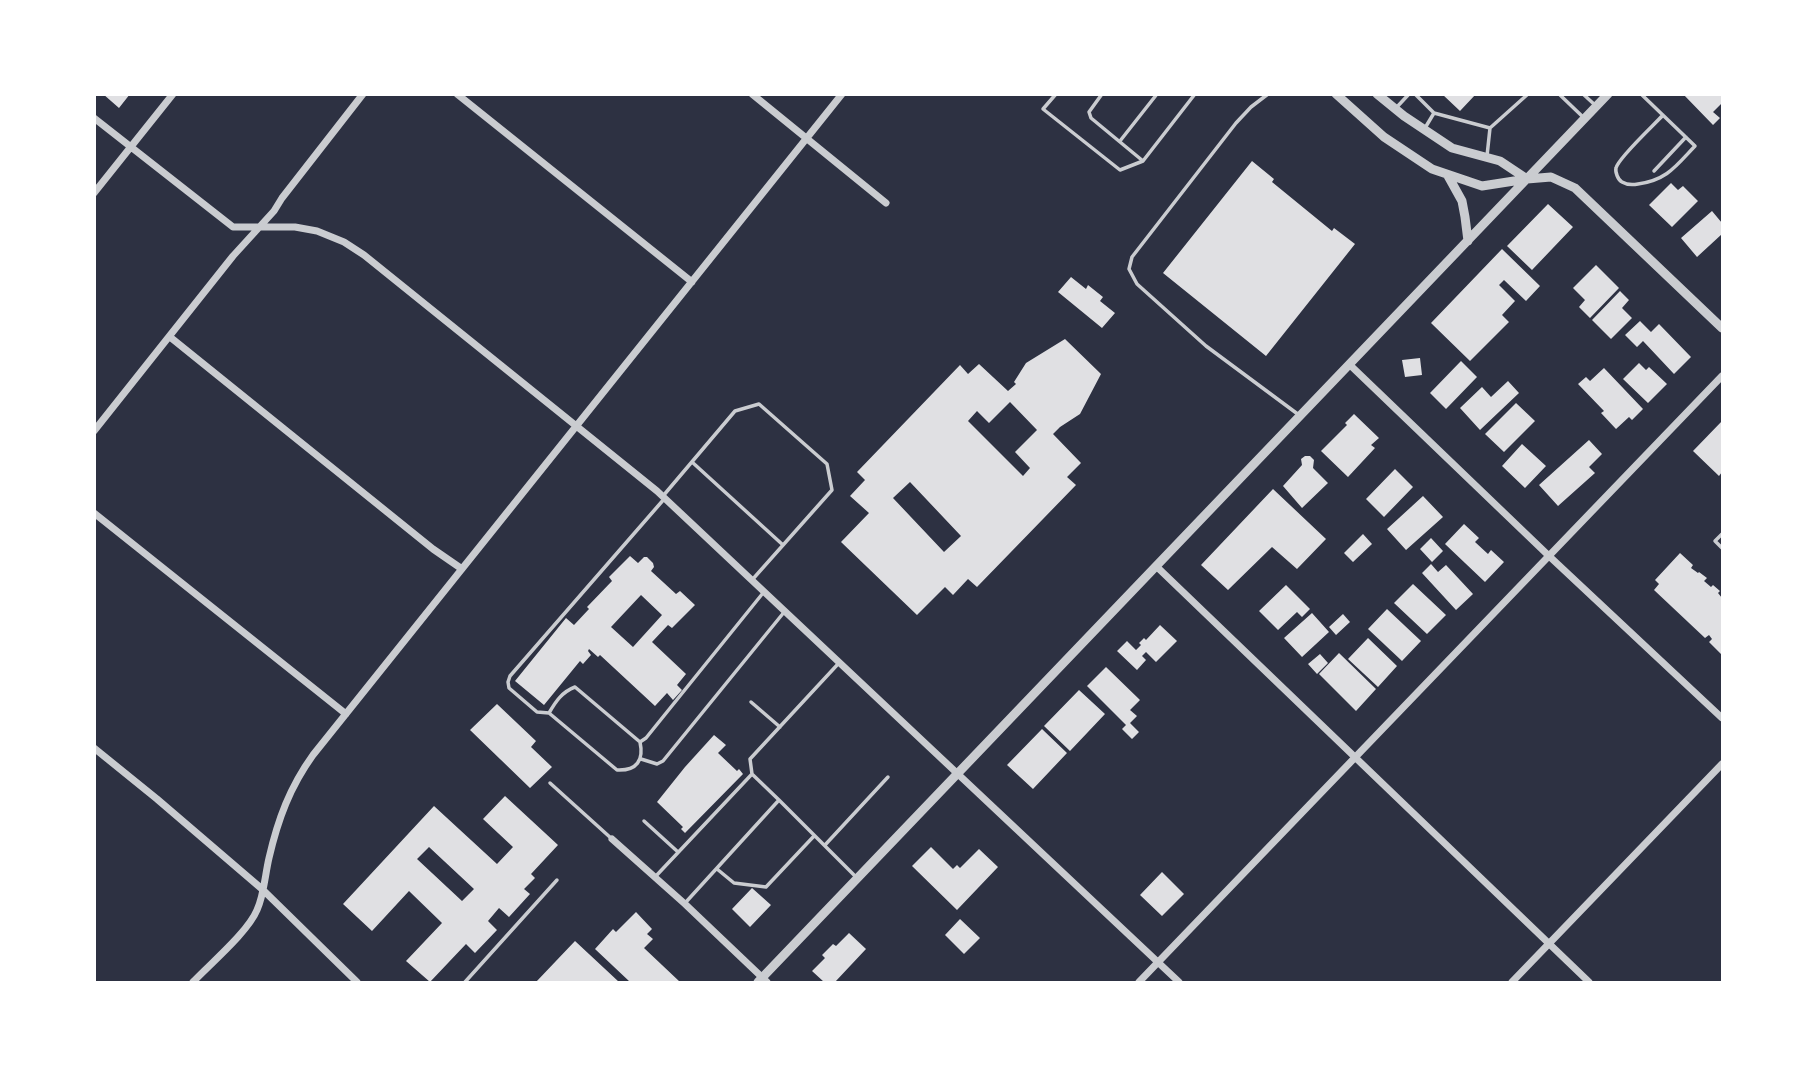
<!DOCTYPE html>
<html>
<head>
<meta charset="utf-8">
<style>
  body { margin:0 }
  #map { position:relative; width:1817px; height:1077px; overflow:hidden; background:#2d3142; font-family:Barlow,sans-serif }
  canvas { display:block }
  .frame { position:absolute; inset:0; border:96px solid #fff; pointer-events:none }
</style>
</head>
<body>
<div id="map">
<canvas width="1817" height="1077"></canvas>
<div class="frame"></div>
</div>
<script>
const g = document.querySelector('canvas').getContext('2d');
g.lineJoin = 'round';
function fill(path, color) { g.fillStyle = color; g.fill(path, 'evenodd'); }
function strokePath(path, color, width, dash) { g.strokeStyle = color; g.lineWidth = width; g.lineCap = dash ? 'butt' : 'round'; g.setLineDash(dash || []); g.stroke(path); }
const building = new Path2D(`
  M103,94H130L119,108Z
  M1442,94H1476L1460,111Z
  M1683,94H1722V103L1713,112L1720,118L1713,125Z
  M1252,161L1274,179L1272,182L1332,231L1334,228L1355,244L1266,356L1163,273Z
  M1671,183L1678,190L1683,186L1698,201L1672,227L1649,205Z
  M1548,204L1573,227L1532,270L1507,246Z
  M1712,211L1722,223V234L1697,257L1681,238Z
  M1502,249L1540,286L1526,301L1504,280L1499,285L1515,301L1502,315L1509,322L1470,361L1431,323Z
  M1596,265L1619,288L1590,318L1579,307L1585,300L1573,288Z
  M1071,277L1086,289L1088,285L1103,297L1100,301L1115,313L1102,328L1058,292Z
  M1620,291L1629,300L1622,308L1632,318L1611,339L1592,320Z
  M1640,321L1651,332L1659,324L1691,357L1674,374L1643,341L1637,347L1625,335Z
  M1065,339L1101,374L1080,414L1060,427L1053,434L1081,463L1067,477L1076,485L977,587L968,579L953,595L945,587L917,615L841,542L869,513L850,496L865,480L857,472L960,365L968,374L979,364L1008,391L1016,384L1014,382L1026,363ZM1010,402L1037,430L1015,452L1030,468L1023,476L968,421L977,411L989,423ZM910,482L961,536L944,552L893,498Z
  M1420,358L1422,375L1405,377L1402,360Z
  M1461,361L1477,377L1446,409L1430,393Z
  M1639,363L1646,370L1649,367L1667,384L1648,403L1623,379Z
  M1604,368L1643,409L1632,420L1629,417L1616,429L1601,413L1604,411L1578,384L1586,377L1590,381Z
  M1508,381L1519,393L1480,430L1460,408L1482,387L1491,397Z
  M1516,403L1535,421L1504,452L1485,434Z
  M1354,414L1379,438L1371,445L1375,448L1348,477L1321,451L1347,425L1345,423Z
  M1722,421V472L1719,476L1693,451Z
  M1589,440L1602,454L1589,467L1595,473L1558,506L1539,485Z
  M1522,444L1546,466L1525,488L1502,466Z
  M1305,456H1310L1314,460L1313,468L1328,483L1302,508L1283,486L1302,465L1301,459Z
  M1395,469L1413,487L1384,517L1366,499Z
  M1273,489L1326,539L1297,569L1272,547L1228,590L1201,565Z
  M1423,496L1443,517L1406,550L1387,529Z
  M1464,524L1479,538L1475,542L1488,554L1491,550L1504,562L1485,582L1445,544Z
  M1363,534L1372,544L1353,562L1344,553Z
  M1431,538L1443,551L1432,562L1420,549Z
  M1680,553L1693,565L1691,568L1698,573L1699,572L1707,578L1704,581L1711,587L1713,585L1720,591L1718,593L1722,598V655L1709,642L1712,639L1709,635L1705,638L1654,590L1659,584L1655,580Z
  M630,556L638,563L644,557H647L653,563L654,567L651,571L676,594L680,591L695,605L672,628L668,625L652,642L686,674L677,685L682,690L673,700L667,693L655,706L600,655L598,657L589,649L588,651L591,655L583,664L580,661L544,705L515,681L566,618L574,625L589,609L587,607L612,581L609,577ZM641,595L662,615L633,647L611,627Z
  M1431,564L1438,572L1446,565L1473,594L1456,610L1422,573Z
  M1413,584L1446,615L1427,634L1394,603Z
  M1286,585L1310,609L1302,617L1297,612L1278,630L1259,611Z
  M1387,609L1421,641L1402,661L1368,629Z
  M1312,613L1329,632L1302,657L1284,638Z
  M1343,614L1350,622L1336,635L1329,627Z
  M1160,625L1177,641L1156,662L1146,652L1142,656L1146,660L1137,670L1117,651L1127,641L1136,650L1141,645L1139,643L1144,638L1146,640Z
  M1368,638L1397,666L1378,687L1348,659Z
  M1339,653L1376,689L1356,711L1319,674Z
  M1320,654L1328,663L1317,674L1308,664Z
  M1106,667L1140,700L1130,710L1137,716L1130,723L1139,732L1132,739L1122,729L1126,725L1087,686Z
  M1079,690L1105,714L1070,751L1044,726Z
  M497,704L536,741L531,747L552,767L530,788L470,730Z
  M1042,729L1067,753L1033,789L1007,765Z
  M714,735L726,745L718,753L737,771L739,769L743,774L685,833L681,829L683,827L657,802L685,767Z
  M505,796L558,845L531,874L535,878L524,889L530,894L509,917L499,908L488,921L497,930L475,953L466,944L430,982L406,961L442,923L409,891L372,931L343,904L434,806L497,864L513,847L483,819ZM429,847L474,889L462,901L417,859Z
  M931,847L953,869L957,865L960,868L979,849L998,867L957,910L912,866Z
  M1162,872L1184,894L1162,916L1140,895Z
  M752,888L771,905L750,927L732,909Z
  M636,912L652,929L647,934L653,939L644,948L680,982H630L595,949L613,929L616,932Z
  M960,919L980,938L964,954L945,935Z
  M849,933L866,949L835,982H824L812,971L825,958L822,955L833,944L836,946Z
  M575,941L619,982H536Z`);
const service = new Path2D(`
  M1056,94L1043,109L1120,170L1143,161
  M1102,94L1089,112L1091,118L1143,161L1195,94
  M1268,94L1251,107L1236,123L1132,257L1129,269L1137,284L1206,346L1299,415
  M1415,94L1434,113
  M1559,94L1583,117
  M1583,94L1595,105
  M1641,94L1695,146C1676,166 1667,180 1638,184C1633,185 1627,185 1622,182C1618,180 1615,172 1616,168C1618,158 1655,124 1663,115
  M1396,108L1409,94
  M1425,128L1434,113L1490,128L1487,156
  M1490,128L1528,94
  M1120,141L1157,94
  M1654,171L1686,137
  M692,462L783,545
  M663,496L735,411L759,404L827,464L832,490L752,580
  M1722,534L1715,541L1722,548
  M751,702L780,727
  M549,713C556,701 562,692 575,687L640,742C644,760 637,771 617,770L549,713L537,712L509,688L508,682L510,676L665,498
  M640,742L646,738L763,593
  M641,759L657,764L663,761L785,611
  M752,774L750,759L838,664
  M550,783L612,839
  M779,800L857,878
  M644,821L678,852
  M825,845L888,777
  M717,869L734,883L766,887L814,836
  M655,877L752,774L779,800L686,902
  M465,982L557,880`);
const minor = new Path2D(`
  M457,94L692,282
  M752,94L886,203
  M94,118L233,227H295L317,231L344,242L364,255L657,491L1179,982
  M94,193L173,94
  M170,337L433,549L462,569
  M1350,365L1549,556L1722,718
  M94,431L233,256L274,211L282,198L363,94
  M94,513L346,714
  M1156,566L1589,982
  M94,748L157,799L262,889L357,982
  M612,839L685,904L767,982
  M193,982C210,964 248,932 257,910C264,895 265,875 269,858C278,819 290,787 313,755L842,94
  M1139,982L1722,376
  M1512,982L1722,764`);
const tertiary = new Path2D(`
  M1336,94L1384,137L1432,169L1482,186L1527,179L1551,177L1575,188L1722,328
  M1377,94L1404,116L1452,148L1500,161L1527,179
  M1447,174L1462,201L1465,217L1468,241
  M758,982L1608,94`);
fill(building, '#e0e0e3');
strokePath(service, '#caccd0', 3.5);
strokePath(minor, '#caccd0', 7);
strokePath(tertiary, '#caccd0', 9);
</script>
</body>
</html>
